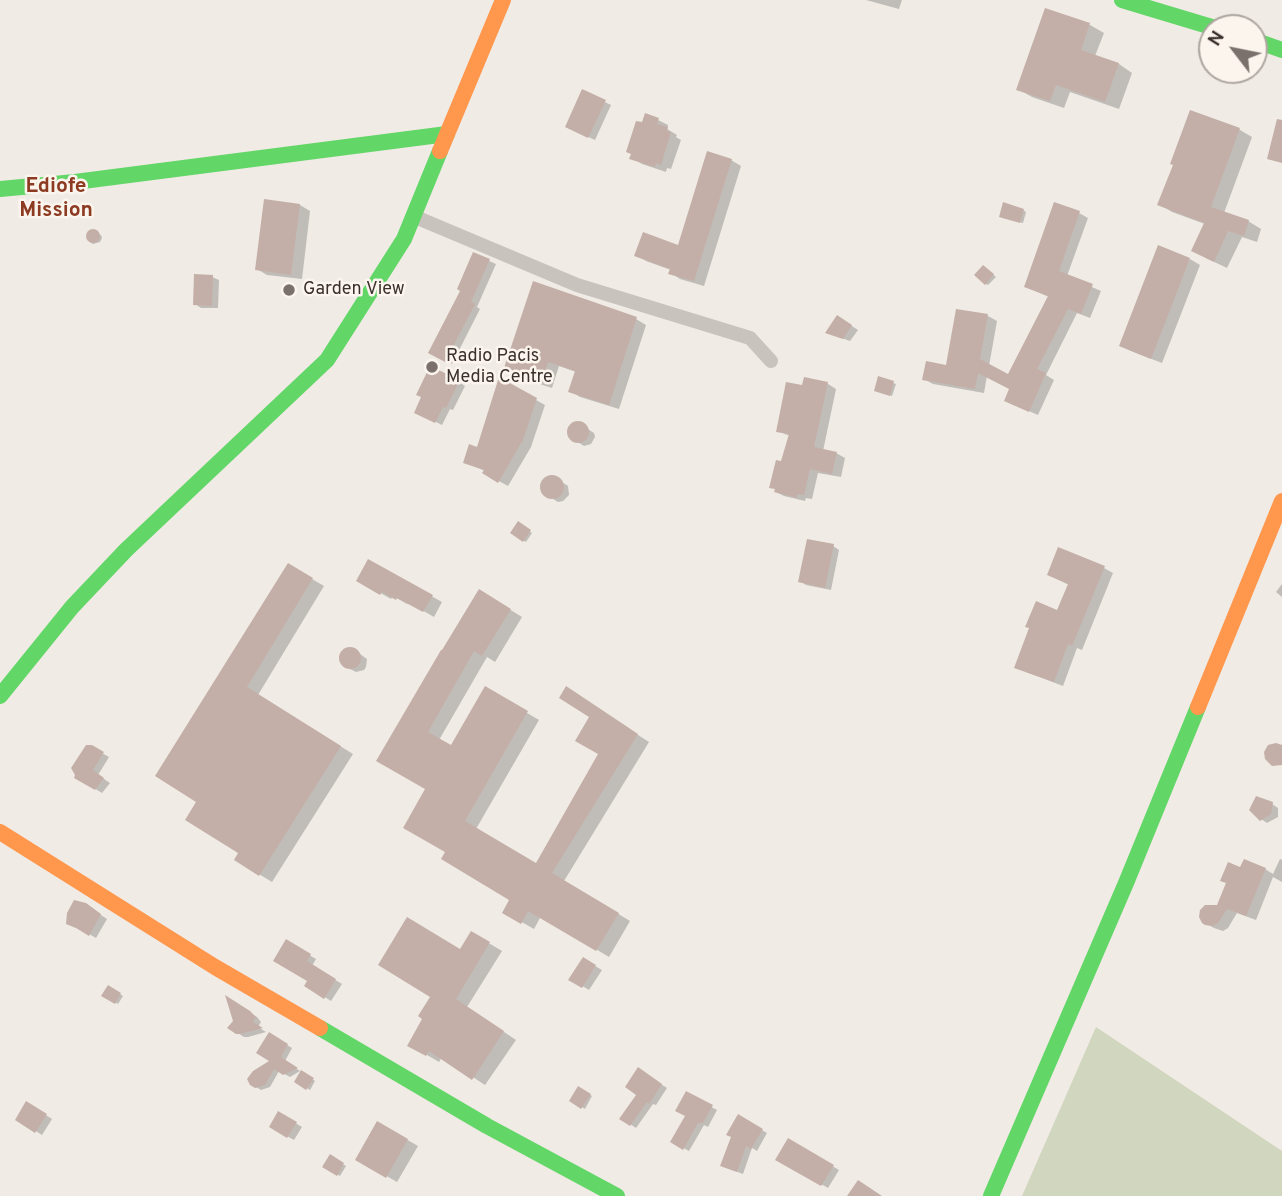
<!DOCTYPE html>
<html>
<head>
<meta charset="utf-8">
<style>
  body { margin:0 }
  #map { position:relative; width:1282px; height:1196px; overflow:hidden; background:#f0ebe5; font-family:Overpass,sans-serif }
  canvas { display:block }
  .north { position:absolute; left:1198px; top:14px; width:70px; height:70px; box-sizing:border-box; background:#fbf5ee; border:2px solid #aea6a0; border-radius:50%; rotate:302deg; font-size:19px; font-weight:700; line-height:28px; text-align:center; color:#3b302b }
  .north::after { content:''; display:block; margin:auto; width:24px; height:32px; background:#7a716c; clip-path:polygon(50% 0,100% 100%,50% 72%,0 100%) }
</style>
</head>
<body>
<div id="map">
<canvas width="1282" height="1196"></canvas>
<div class="north">N</div>
</div>
<script>
const g = document.querySelector('canvas').getContext('2d');
g.lineJoin = 'round';
function fill(path, color) { g.fillStyle = color; g.fill(path, 'evenodd'); }
function strokePath(path, color, width, dash) { g.strokeStyle = color; g.lineWidth = width; g.lineCap = dash ? 'butt' : 'round'; g.setLineDash(dash || []); g.stroke(path); }
function write(font, color, halo, rows, align = 'center') {
  g.font = font + ' Overpass,sans-serif'; g.lineWidth = 5; g.setLineDash([]); g.textBaseline = 'middle'; g.strokeStyle = halo; g.fillStyle = color; for (const [text, x, y, turn = 0] of rows) {
    g.save(); g.translate(x, y); g.rotate((+turn || 0) * Math.PI / 180); g.textAlign = isNaN(turn) ? turn : align; if (halo) g.strokeText(text, 0, 0); g.fillText(text, 0, 0); g.restore();
  }
}
const green = new Path2D(`
  M1096,1027L1282,1151V1196H1022Z`);
const shadow = new Path2D(`
  M866,0H902L899,9Z
  M1046,10L1090,25L1104,33L1095,56L1119,64L1132,73L1119,109L1070,92L1064,108L1032,97L1018,89Z
  M605,102L611,105L595,140L573,130Z
  M1191,112L1240,130L1252,137L1224,213L1248,221L1261,229L1257,242L1242,237L1227,268L1206,258L1205,224L1172,212L1159,204L1175,164Z
  M658,120L668,125L667,129L677,135L676,137L681,140L671,169L667,168L666,172L642,164L632,158Z
  M731,160L741,166L704,286L680,279L671,273V270L646,261L637,255L679,247Z
  M266,201L300,205L310,211L302,279L267,275L257,269Z
  M1023,210L1026,212L1023,223L1003,218Z
  M1079,213L1088,218L1067,276L1101,291L1090,318L1077,313L1046,375L1054,380L1038,415L1015,405L1011,389L987,376L984,393L933,384L924,379L948,367L958,311L988,316L997,321L989,366L1009,377L1049,297L1026,287Z
  M91,231L101,235L102,238L100,242L93,244L90,242L87,234Z
  M474,254L496,264L477,307L480,309L452,364L430,353L463,290Z
  M1190,259L1200,265L1162,363L1131,351L1121,346Z
  M986,268L996,277L988,285L986,284Z
  M212,277L219,280L218,308H201L195,304Z
  M838,317L858,330L850,341L827,333Z
  M636,319L646,325L619,409L580,397L570,391L576,372L559,366L552,388L515,376L505,370Z
  M879,378L896,384L892,396L878,391Z
  M805,379L828,384L836,389L823,451L836,453L845,458L841,477L818,473L812,499L806,498L805,501L784,496L776,492L790,436L777,431L804,387Z
  M500,380L545,405L531,447L508,486L484,473L485,471L465,462L478,449Z
  M459,382L465,386L453,410L450,409L442,425L422,415L423,397Z
  M580,424L594,433L595,437L591,444L584,446L570,437V429L572,426Z
  M547,478L557,479L568,486L569,495L563,501L558,502L543,493L542,485Z
  M518,524L532,533L526,542L512,533Z
  M833,546L839,550L831,590L806,585L800,581Z
  M369,561L442,602L434,617L408,602L407,604L393,596L391,599L358,580Z
  M288,565L324,586L258,695L353,754L272,882L236,860L241,853L199,801Z
  M1104,568L1113,573L1082,650L1077,648L1063,686L1026,672L1017,667L1031,628L1058,612L1069,585L1049,575Z
  M1282,584V597L1276,592Z
  M480,591L522,617L495,662L487,657L439,740L452,747L486,689L539,720L476,829L536,865L600,753L591,717L578,696L649,742L564,881L630,921L609,957L541,916L534,929L504,912L512,899L448,852L427,788L378,761Z
  M353,649L367,659L366,667L364,670L356,672L344,666L341,658L342,653L345,650Z
  M91,747L109,757L98,775L110,783L102,793L76,777Z
  M1272,804L1278,808V817L1267,823L1261,819Z
  M1280,859L1282,860V882L1273,877L1256,920L1237,913L1228,928L1223,931L1214,928L1203,922L1219,906L1241,869H1265L1273,874Z
  M92,909L107,919L96,938L84,931Z
  M472,933L502,951L467,1007L516,1040L485,1085L442,1057L439,1062L410,1045Z
  M287,942L316,959L312,966L342,984L331,1001L306,985L309,980Z
  M583,959L602,970L589,990L571,979Z
  M109,987L123,996L118,1004L104,995Z
  M228,999L257,1017L261,1022L258,1027L266,1032L248,1037H244L230,1028L235,1022Z
  M269,1034L292,1048L285,1061L300,1071L290,1077L279,1071L270,1087L261,1090L251,1084L273,1061Z
  M302,1072L315,1081L310,1090L297,1082Z
  M644,1073L667,1088L656,1105L653,1104L636,1128L621,1118L638,1094Z
  M579,1088L592,1096L585,1109L571,1101Z
  M686,1093L717,1110L708,1127L704,1125L689,1151L673,1142L687,1116Z
  M27,1103L52,1119L42,1135L17,1119Z
  M279,1113L302,1127L294,1140L271,1127Z
  M739,1117L767,1133L757,1151L752,1148L743,1174L727,1168Z
  M378,1123L418,1146L397,1182L357,1159Z
  M789,1140L839,1170L828,1188L778,1159Z
  M331,1157L346,1166L340,1176L325,1166Z`);
const building = new Path2D(`
  M1045,8L1090,23L1081,50L1119,63L1105,102L1056,85L1050,101L1016,90Z
  M582,89L606,100L588,138L565,127Z
  M1190,110L1240,128L1211,207L1249,220L1244,236L1228,231L1214,262L1191,251L1204,223L1157,205L1173,165L1170,164Z
  M645,113L659,118L657,124L668,127L667,131L671,132L661,165L656,163L655,167L629,159L631,154L626,152L636,121L642,122Z
  M1277,119L1282,120V163L1267,159Z
  M707,151L732,159L694,281L668,274L670,269L634,256L643,232L678,245Z
  M264,199L300,204L291,275L255,270Z
  M1003,202L1024,209L1020,223L999,217Z
  M1054,202L1080,211L1059,271L1093,284L1081,314L1068,309L1037,369L1046,373L1029,412L1004,401L1009,389L978,373L975,389L922,380L926,361L946,365L956,309L988,314L980,359L1008,374L1048,296L1024,287Z
  M86 236a7 7 0 1 1 14 0a7 7 0 1 1-14 0Z
  M1158,245L1190,258L1151,359L1119,346Z
  M473,252L490,259L471,302L475,304L445,362L428,353L460,291L457,289Z
  M983,265L994,274L985,285L974,275Z
  M194,274L213,275L212,306L193,305Z
  M533,281L637,317L609,405L568,392L575,371L548,362L541,383L503,371Z
  M837,315L852,325L843,339L825,333Z
  M430,366L460,380L446,408L443,407L435,423L414,413L421,397L416,395Z
  M878,376L894,381L890,396L874,391Z
  M499,377L537,398L522,443H521L498,483L482,473L484,470L463,463L469,444L477,447Z
  M804,377L828,382L814,447L837,452L832,474L810,469L804,495L797,494V498L774,492L775,489L769,488L776,460L781,461L789,434L776,432L786,382L802,385Z
  M567 432a11 11 0 1 1 22 0a11 11 0 1 1-22 0Z
  M540 487a12 12 0 1 1 24 0a12 12 0 1 1-24 0Z
  M518,521L531,530L523,542L510,533Z
  M807,539L834,544L825,588L798,582Z
  M1058,547L1105,566L1072,646L1068,644L1054,682L1014,668L1029,628L1025,627L1036,601L1057,610L1068,584L1047,575Z
  M368,559L433,595L423,612L397,598L396,600L382,592L380,595L356,581Z
  M288,563L313,578L247,687L341,746L259,876L234,860L238,853L185,820L196,802L155,776Z
  M479,589L511,609L482,656L474,651L428,732L451,745L485,686L528,711L465,821L536,863L598,754L575,741L589,717L559,698L566,686L638,734L552,873L619,913L596,951L528,911L521,924L502,913L509,900L441,859L445,852L403,828L425,789L376,761L441,650H442Z
  M339 658a11 11 0 1 1 22 0a11 11 0 1 1-22 0Z
  M1276,743L1282,745V765L1272,766L1265,759L1264,752L1268,745Z
  M86,745H92L104,752L93,770L104,778L95,790L74,778L75,775L71,768Z
  M1256,796L1273,802L1271,814L1260,821L1249,810Z
  M1244,859L1266,868L1246,916L1227,909L1218,923L1212,926L1205,925L1202,923L1199,917L1200,910L1205,905H1217L1226,883L1220,881L1228,862L1240,867Z
  M74,900L86,903L101,914L89,936L76,928L66,924L67,913Z
  M407,917L460,949L471,931L490,942L456,999L504,1031L472,1080L429,1051L426,1056L407,1046L422,1019L418,1016L430,997L378,965Z
  M286,939L311,954L307,961L336,979L324,999L304,986L307,981L273,961Z
  M583,957L596,965L582,988L568,980Z
  M108,985L121,993L115,1004L101,996Z
  M225,995L250,1011L256,1017L253,1022L263,1028L240,1034H236L227,1028L233,1021Z
  M269,1032L288,1044L281,1057L298,1068L283,1075L274,1069L265,1085L255,1088L250,1085L247,1079L253,1071L269,1061L256,1053Z
  M638,1067L662,1084L649,1104L647,1102L630,1126L619,1119L636,1095L625,1087Z
  M301,1070L314,1078L306,1090L294,1082Z
  M578,1086L591,1094L581,1109L569,1101Z
  M686,1091L713,1105L703,1123H698L683,1150L670,1142L685,1116L675,1111Z
  M26,1101L47,1114L35,1133L15,1120Z
  M278,1111L297,1122L287,1138L269,1127Z
  M738,1114L763,1129L751,1149L746,1146L737,1172L720,1166L731,1137L726,1135Z
  M377,1121L408,1139L386,1178L355,1160Z
  M788,1138L834,1165L821,1186L775,1160Z
  M330,1154L344,1163L337,1176L322,1167Z
  M858,1180L882,1196H847Z`);
const street = new Path2D(`
  M413,216L577,285L750,338L771,361`);
const fast = new Path2D(`
  M1122,0L1215,28
  M1254,40L1282,50
  M0,189L75,182L447,134
  M0,696L72,607L126,550L327,360L404,239L440,151
  M320,1028L487,1126L617,1196
  M991,1196L1126,883L1198,707`);
const slow = new Path2D(`
  M440,151L503,0
  M1198,707L1282,501
  M0,832L215,967L320,1028`);
const markers = [
  [289,290,7,"#7a716c"],
  [432,367,7,"#7a716c"]
];
const poiNames = [
  ["Garden View",303,290],
  ["Radio Pacis",446,357],
  ["Media Centre",446,378]
];
const quarterNames = [
  ["Ediofe",56,188],
  ["Mission",56,212]
];
fill(green, '#d1d6bf');
fill(shadow, '#0003');
fill(building, '#c3afa7');
strokePath(street, '#c9c3be', 14);
strokePath(fast, '#63d668', 16);
strokePath(slow, '#ff974d', 16);
for (const [x, y, r, color] of markers) { const dot = new Path2D(); dot.arc(x, y, r, 0, 2 * Math.PI); g.fillStyle = color; g.fill(dot); strokePath(dot, '#fbf5ee', 2.5); }
write('18px', '#3b302b', '#fbf5ee', poiNames, 'left');
write('bold 21px', '#8c3b22', '#fbf5ee', quarterNames);
</script>
</body>
</html>
